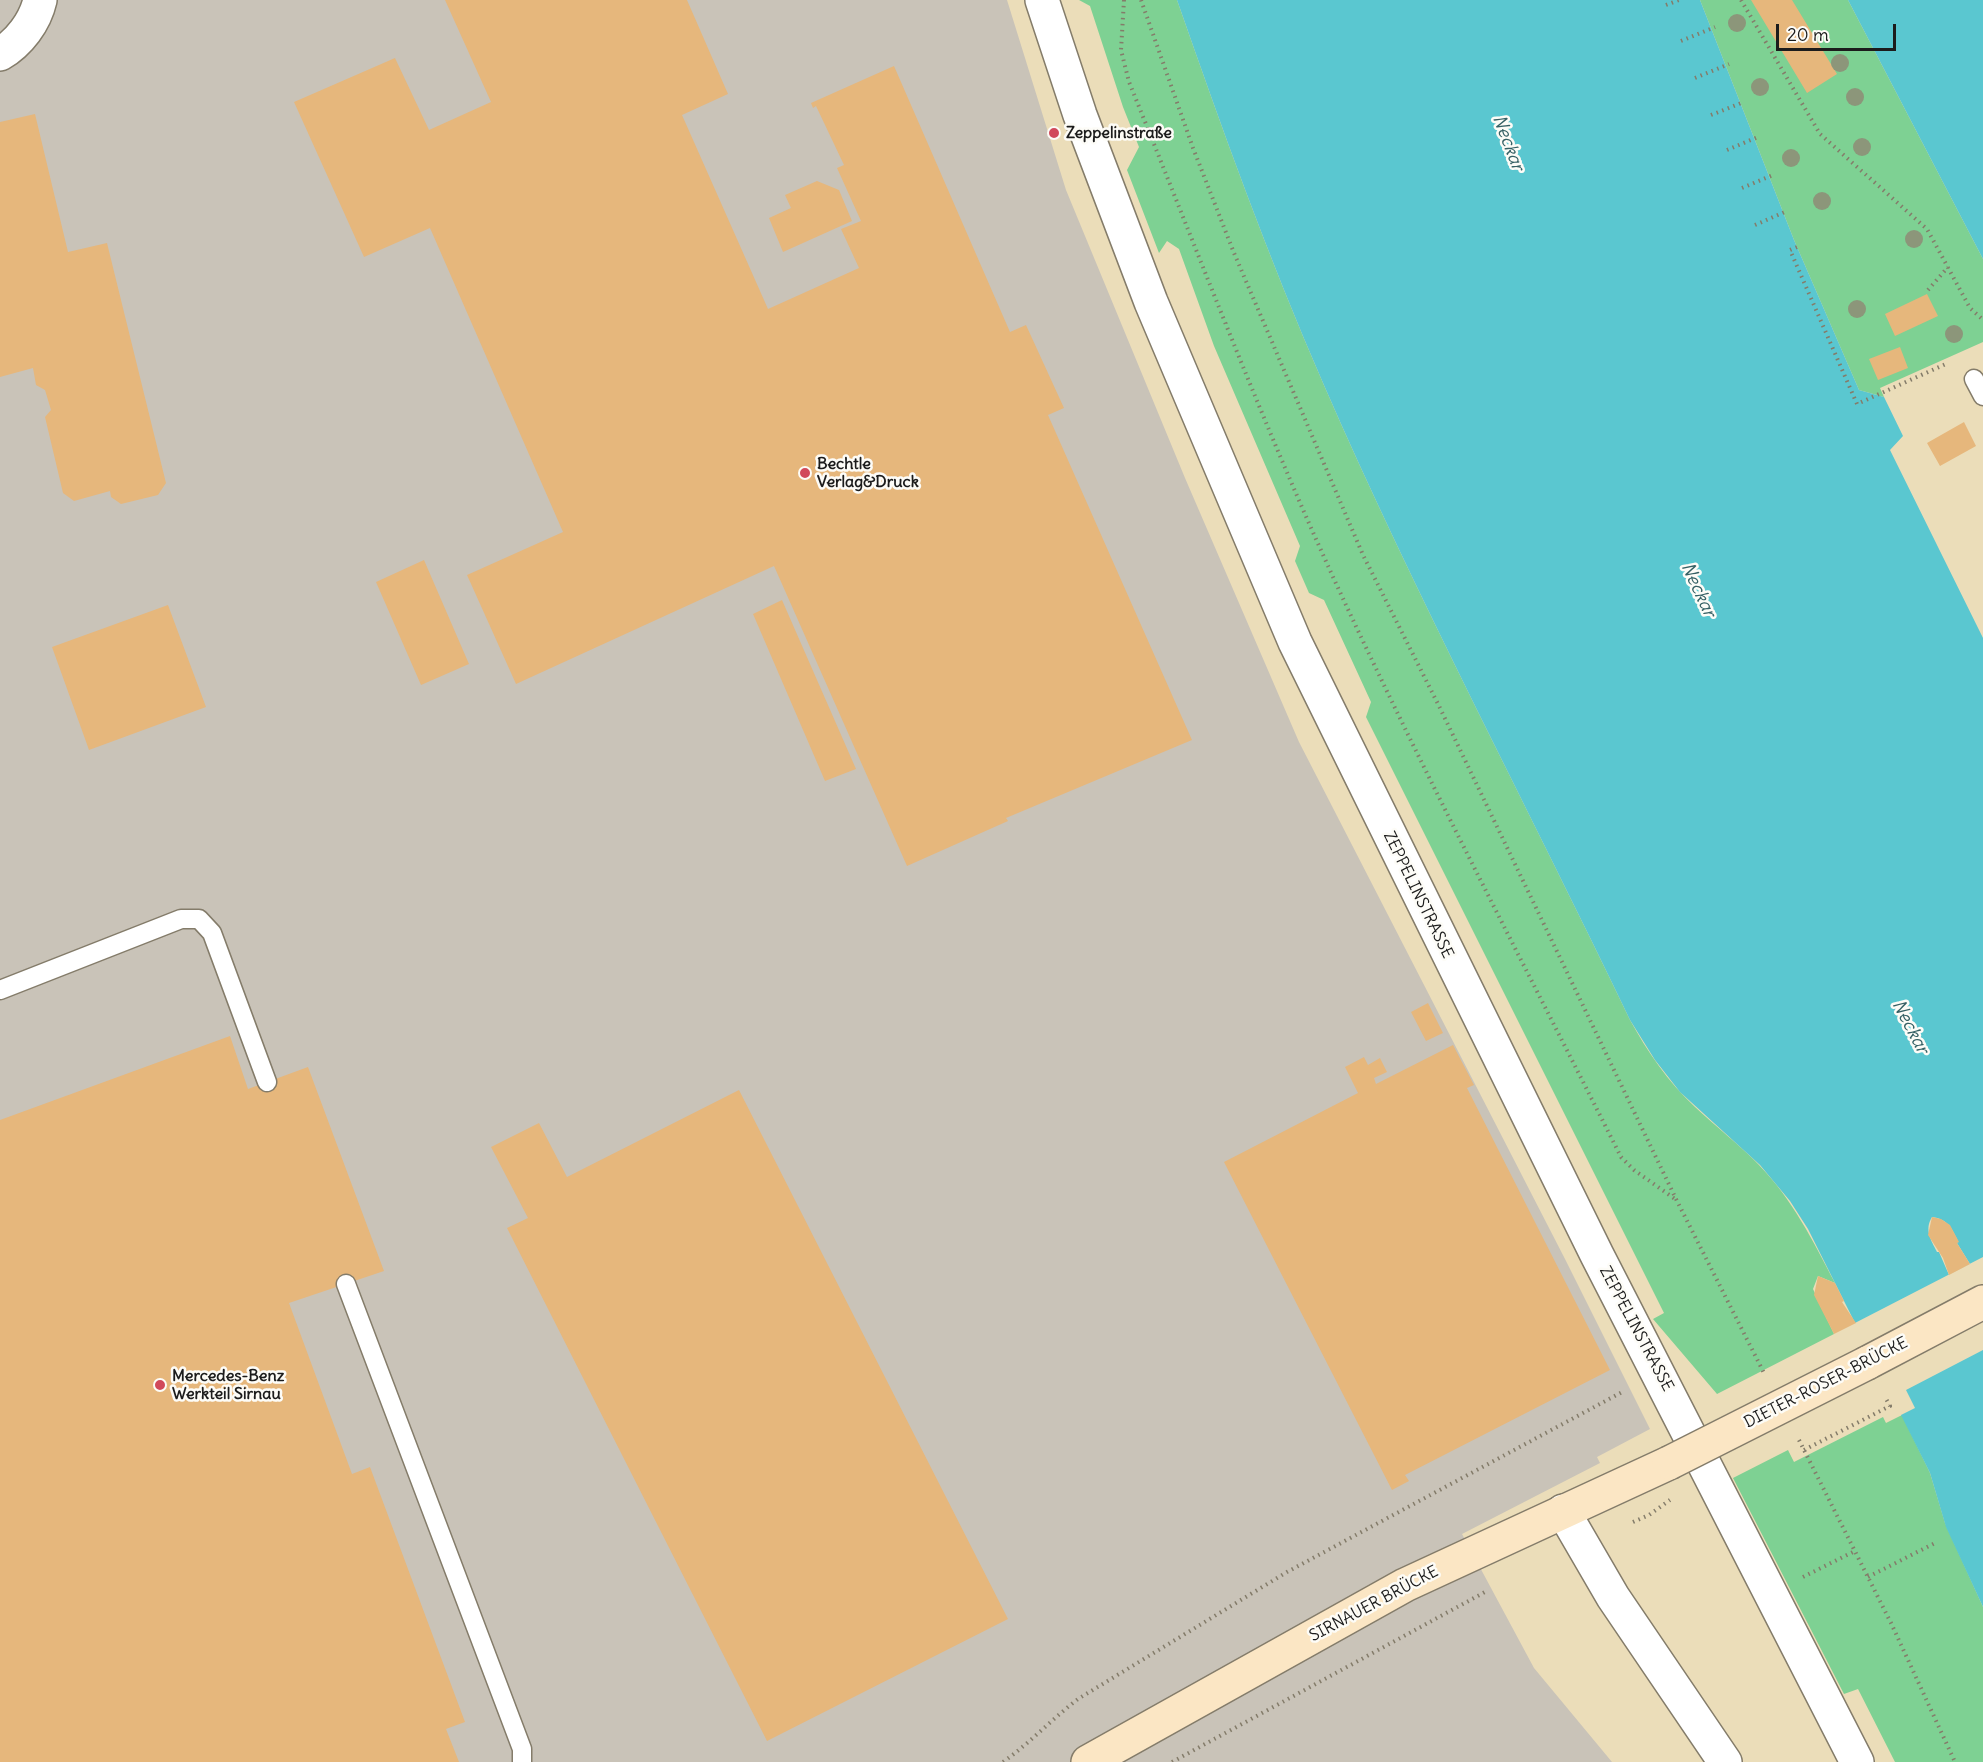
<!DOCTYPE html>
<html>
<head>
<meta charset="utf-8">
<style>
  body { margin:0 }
  #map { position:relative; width:1983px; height:1762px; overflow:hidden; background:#ebddb9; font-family:Delius,sans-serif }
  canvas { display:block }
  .scale { position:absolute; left:1776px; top:24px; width:120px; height:27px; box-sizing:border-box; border:3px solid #1c1c1c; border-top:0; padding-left:8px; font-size:18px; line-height:21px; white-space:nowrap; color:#1c1c1c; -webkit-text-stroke:4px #fdfcf7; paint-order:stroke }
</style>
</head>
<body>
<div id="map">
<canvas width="1983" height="1762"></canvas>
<div class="scale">20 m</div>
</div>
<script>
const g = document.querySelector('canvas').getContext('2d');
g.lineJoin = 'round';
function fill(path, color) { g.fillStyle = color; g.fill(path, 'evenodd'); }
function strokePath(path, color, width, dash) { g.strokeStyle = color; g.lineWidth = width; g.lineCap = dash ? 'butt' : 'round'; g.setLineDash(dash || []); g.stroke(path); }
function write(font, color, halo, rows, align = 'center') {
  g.font = font + ' Delius,sans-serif'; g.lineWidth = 5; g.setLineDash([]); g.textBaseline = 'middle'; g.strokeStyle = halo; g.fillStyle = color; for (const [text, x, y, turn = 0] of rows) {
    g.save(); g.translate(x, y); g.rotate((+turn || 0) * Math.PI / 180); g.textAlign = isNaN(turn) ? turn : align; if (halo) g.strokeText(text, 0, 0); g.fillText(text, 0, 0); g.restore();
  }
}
const industrial = new Path2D(`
  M0,0H1007L1066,190L1185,478L1299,742L1565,1259L1650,1429L1597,1457L1600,1463L1462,1534L1534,1668L1612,1762H0Z`);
const green = new Path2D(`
  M1079,0H1177C1222,129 1268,257 1323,383C1417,599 1528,807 1630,1020C1647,1051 1668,1082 1695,1107C1716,1127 1739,1144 1759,1165C1793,1200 1813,1241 1835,1283L1818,1276L1813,1289L1834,1334L1717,1394L1653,1319L1664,1313L1366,717L1371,702L1324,600L1309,593L1295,561L1300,546L1214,346L1179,249L1167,241L1159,253L1127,170L1139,147L1123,107L1090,6Z
  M1700,0H1848L1983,259V342L1880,388L1884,397L1859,390L1794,240Z
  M1902,1415L1930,1473L1945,1523L1983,1607V1762H1895L1858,1689L1844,1694L1733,1478L1788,1450L1794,1462L1883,1417L1886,1423Z`);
const water = new Path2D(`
  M1177,0H1700L1794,240L1859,390L1884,397L1903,436L1890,450L1983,638V1607L1946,1527L1930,1473L1808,1229L1790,1201L1760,1165L1680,1092L1655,1060L1630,1020C1528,807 1417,599 1323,383C1268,257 1222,129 1177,0ZM1932,1217C1948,1219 1952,1229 1958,1241L1957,1243L1970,1264L1949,1275L1939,1252H1937C1931,1240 1924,1230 1932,1217Z
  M1848,0H1983V259Z`);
const pier = new Path2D(`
  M1983,1257V1350L1906,1390L1915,1408L1899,1416L1853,1324Z`);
const building = new Path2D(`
  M445,0H687L728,94L682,115L768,309L859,268L841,229L861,221L837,168L844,165L816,106L813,108L811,103L894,66L1010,332L1026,325L1064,408L1048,415L1192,740L1006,818L1008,821L907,866L774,566L516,684L467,575L563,532L430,228L364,257L294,102L395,58L429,130L491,102Z
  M1751,0H1792L1837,74L1807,93Z
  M35,114L68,252L107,243L166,483L158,495L121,504L111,497L110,491L74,501L63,493L45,417L51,410L45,390L36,385L33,368L0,377V122Z
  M817,181L839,190L852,221L783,252L769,218L791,208L785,195Z
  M1927,294L1938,316L1895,336L1885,314Z
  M1900,347L1908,368L1878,380L1869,359Z
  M1964,422L1976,446L1940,466L1927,443Z
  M424,560L469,664L421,685L376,582Z
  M782,600L856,769L825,781L753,614Z
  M168,605L206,707L89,750L52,647Z
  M1428,1003L1443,1033L1426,1041L1411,1012Z
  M230,1036L248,1089L308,1067L384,1271L289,1303L352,1474L370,1467L465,1722L446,1729L459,1762H0V1120Z
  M1453,1045L1474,1085L1467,1088L1610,1370L1405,1475L1409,1481L1392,1490L1224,1162L1358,1093L1345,1067L1364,1057L1368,1065L1380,1058L1387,1072L1374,1078L1376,1084Z
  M739,1090L1008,1619L767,1741L507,1228L528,1218L491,1147L539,1123L567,1177Z
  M1932,1217L1941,1219L1950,1225L1959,1242L1957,1243L1970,1264L1949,1275L1943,1258L1928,1235Z
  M1818,1276L1835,1283L1844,1301L1842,1302L1856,1323L1834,1334L1814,1295Z`);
const path = new Path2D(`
  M1124,0L1121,50L1129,82C1202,262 1270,444 1353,620C1438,801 1531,978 1621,1157L1634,1170L1675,1199
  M1141,0L1193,148L1234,253L1363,555L1439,706L1676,1199L1765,1375
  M1741,0L1820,134L1927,229L1970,308L1981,318
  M1666,5L1679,0
  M1681,41L1715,27
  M1695,78L1729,64
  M1711,115L1744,102
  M1727,150L1758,137
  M1742,188L1773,175
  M1755,225L1787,211
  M1797,247L1790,250L1857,404L1948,363
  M1928,290L1948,267
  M1799,1440L1891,1623L1955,1762
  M1804,1450L1890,1406L1885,1397
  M1803,1577L1855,1551
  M1868,1577L1937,1542
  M1003,1762C1030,1743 1052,1719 1078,1699L1287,1572L1624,1391
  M1172,1762L1485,1592`);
const lane = new Path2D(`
  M1974,379L1983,396
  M0,990L181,919H199L212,933L267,1082
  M346,1284L522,1749V1762`);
const street = new Path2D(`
  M1042,0L1080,115L1151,302L1295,642L1597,1255L1857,1762
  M0,54C19,43 35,22 40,0
  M1563,1511L1613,1597L1725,1762`);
const secondary = new Path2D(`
  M1867,1363L1983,1302
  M1088,1762L1405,1585L1669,1463`);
const pathBridge = new Path2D(`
  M1633,1522L1649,1515L1670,1500`);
const secondaryBridge = new Path2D(`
  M1669,1463L1867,1363`);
const trees = [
  [1737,23],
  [1840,63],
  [1760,87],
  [1855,97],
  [1862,147],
  [1791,158],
  [1822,201],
  [1914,239],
  [1857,309],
  [1954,334]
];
const markers = [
  [1054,133,6,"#d1495b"],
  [805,473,6,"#d1495b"],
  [160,1385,6,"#d1495b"]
];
const poiNames = [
  ["Zeppelinstraße",1066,133],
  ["Bechtle",817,464],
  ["Verlag&Druck",817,482],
  ["Mercedes-Benz",172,1376],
  ["Werkteil Sirnau",172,1394]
];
const streetNames = [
  ["ZEPPELINSTRASSE",1418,895,64],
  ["ZEPPELINSTRASSE",1636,1329,62],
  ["DIETER-ROSER-BRÜCKE",1826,1383,-27],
  ["SIRNAUER BRÜCKE",1374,1604,-28]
];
const waterNames = [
  ["Neckar",1508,143,69],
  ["Neckar",1698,590,65],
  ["Neckar",1910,1027,62]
];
fill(industrial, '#c9c3b8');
fill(green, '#7ed193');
fill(water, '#5ac7d0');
fill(pier, '#ebddb9');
fill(building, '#e6b77c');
strokePath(lane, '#847c6a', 21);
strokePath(street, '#847c6a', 36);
strokePath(secondary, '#847c6a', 36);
strokePath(path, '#847c6a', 4, [1.5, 4.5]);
strokePath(lane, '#fff', 18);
strokePath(street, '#fff', 33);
strokePath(secondary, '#fbe6c4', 33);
strokePath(secondaryBridge, '#847c6a', 36, []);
strokePath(pathBridge, '#847c6a', 4, [1.5, 4.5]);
strokePath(secondaryBridge, '#fbe6c4', 33);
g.fillStyle = '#8c967a';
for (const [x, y] of trees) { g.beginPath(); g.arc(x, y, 9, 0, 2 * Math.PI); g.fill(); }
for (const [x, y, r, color] of markers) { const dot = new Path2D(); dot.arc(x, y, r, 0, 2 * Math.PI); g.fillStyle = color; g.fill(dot); strokePath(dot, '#fdfcf7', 2); }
write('bold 16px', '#1c1c1c', '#fdfcf7', poiNames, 'left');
write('16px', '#1c1c1c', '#fdfcf7', streetNames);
write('italic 18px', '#356064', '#fdfcf7', waterNames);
</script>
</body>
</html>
